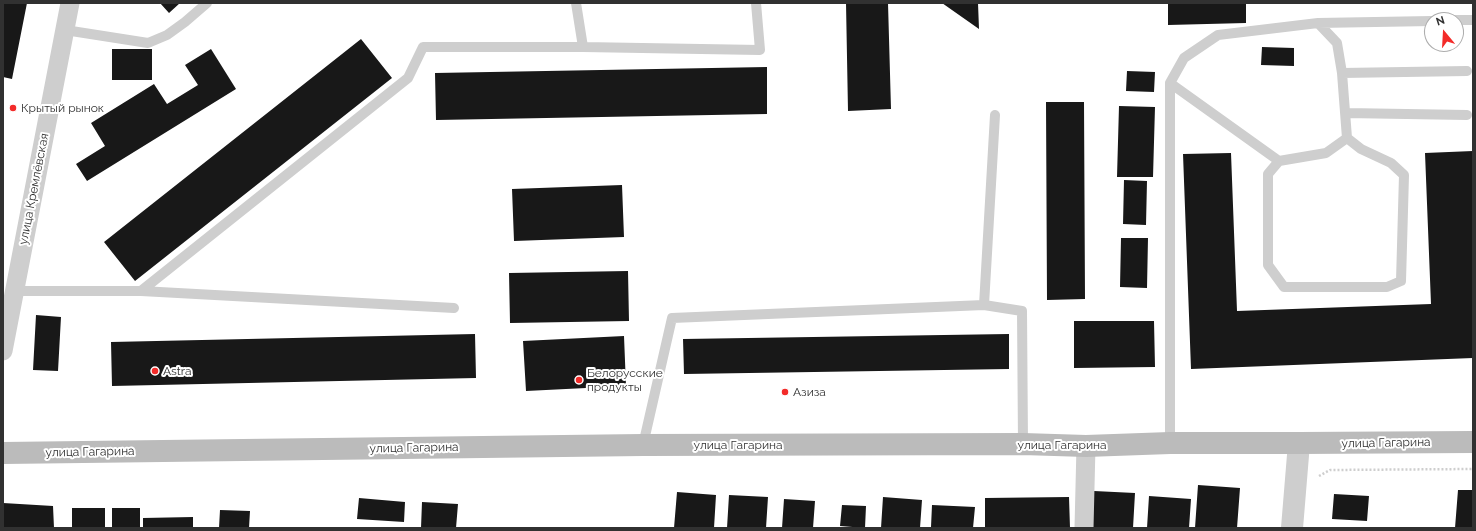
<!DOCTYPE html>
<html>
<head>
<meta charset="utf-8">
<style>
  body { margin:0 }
  #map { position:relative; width:1476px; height:531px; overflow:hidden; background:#fff; font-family:Raleway,sans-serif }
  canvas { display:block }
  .frame { position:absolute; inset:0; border:4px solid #313131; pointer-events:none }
  .north { position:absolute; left:1424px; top:12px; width:40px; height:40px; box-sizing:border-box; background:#fff; border:1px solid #adadad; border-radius:50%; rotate:342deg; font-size:11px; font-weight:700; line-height:16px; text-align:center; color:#313131 }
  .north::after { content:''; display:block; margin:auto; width:14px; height:18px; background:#f32b29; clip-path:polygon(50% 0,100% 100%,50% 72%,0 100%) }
</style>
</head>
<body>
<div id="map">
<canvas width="1476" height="531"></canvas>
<div class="frame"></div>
<div class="north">N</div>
</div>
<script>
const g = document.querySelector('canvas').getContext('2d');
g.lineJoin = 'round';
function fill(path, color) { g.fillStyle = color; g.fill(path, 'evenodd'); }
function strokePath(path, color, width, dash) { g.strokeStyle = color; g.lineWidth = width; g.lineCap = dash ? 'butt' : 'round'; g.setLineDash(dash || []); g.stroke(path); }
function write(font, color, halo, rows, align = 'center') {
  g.font = font + ' Raleway,sans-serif'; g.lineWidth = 4; g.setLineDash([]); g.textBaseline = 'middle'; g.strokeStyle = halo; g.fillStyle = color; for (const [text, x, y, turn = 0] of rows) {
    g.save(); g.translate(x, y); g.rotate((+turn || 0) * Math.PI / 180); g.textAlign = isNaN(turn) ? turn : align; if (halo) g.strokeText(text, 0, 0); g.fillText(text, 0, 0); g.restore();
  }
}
const building = new Path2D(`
  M3,3H27L12,79L3,77Z
  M160,3H180L169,13Z
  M846,3H888L891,109L848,111Z
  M942,3H978L979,29Z
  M1168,3H1246V23L1168,25Z
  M361,39L392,78L135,281L104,242Z
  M1262,47L1294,48V66L1261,65Z
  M112,49H152V80H112Z
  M211,49L236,89L87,181L76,164L105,146L91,123L154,84L167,104L198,85L185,65Z
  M767,67V114L436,120L435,73Z
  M1127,71L1155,72L1154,92L1126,91Z
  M1046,102H1084L1085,299L1047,300Z
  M1119,106L1155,107L1153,177H1117Z
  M1473,151V358L1191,369L1183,154L1231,153L1237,311L1431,304L1425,153Z
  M1124,180L1147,181L1146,225L1123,224Z
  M622,185L624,237L514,241L512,189Z
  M1121,238H1148L1147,288L1120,287Z
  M628,271L629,321L510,323L509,273Z
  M36,315L61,317L58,371L33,370Z
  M1074,321H1154L1155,367L1074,368Z
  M475,334L476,378L112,386L111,342Z
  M1009,334V369L684,374L683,339Z
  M624,336L626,386L526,391L523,341Z
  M1198,485L1240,488L1237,528H1195Z
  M1458,490H1473V528H1455Z
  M1094,491L1135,493L1133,528H1091Z
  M677,492L716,495L714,528H674Z
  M1334,494L1369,496L1367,521L1332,519Z
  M729,495L768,497L766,528H727Z
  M1149,496L1191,499L1189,528H1147Z
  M883,497L922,500L920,528H881Z
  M1069,497L1070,528H985V498Z
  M359,498L405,502L404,522L357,519Z
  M784,499L815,501L813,528H782Z
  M422,502L458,504L456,528H421Z
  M3,503L53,506L54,528H3Z
  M842,505L866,506L865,528L840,526Z
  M932,505L975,507L973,528L931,527Z
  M72,508H105V528H72Z
  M112,508H140V528H112Z
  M220,510L250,511L249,528H219Z
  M193,517V528H143V518Z`);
const path = new Path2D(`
  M1319,476L1330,470L1473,469`);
const service = new Path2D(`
  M576,3L583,47
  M1456,20H1473
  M1318,23L1337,43L1342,73L1347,138L1361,149L1391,163L1404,175L1401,281L1387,287H1284L1268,265V174L1279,161L1326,153L1347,138
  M65,30L148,43L167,35L185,22L207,3
  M1342,73L1467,71
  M1170,83L1279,161
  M1346,113L1467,115
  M995,115L984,305L1022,311L1023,444
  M14,291H141L454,308
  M141,291L408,78L423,47H583L760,50L756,3
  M1170,443V83L1184,58L1218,35L1318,23L1432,21
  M643,445L672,318L984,305`);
const minor = new Path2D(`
  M3,351L70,3
  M1084,528L1086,446`);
const tertiary = new Path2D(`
  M1292,528L1299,443`);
const secondary = new Path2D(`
  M3,453L643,445L1023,444L1086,446L1170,443H1299L1473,442`);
const markers = [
  [13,108,4,"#f32b29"],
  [155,371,4,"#f32b29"],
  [579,380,4,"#f32b29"],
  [785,392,4,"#f32b29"]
];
const poiNames = [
  ["Крытый рынок",21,108],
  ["Astra",163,371],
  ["Белорусские",587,373],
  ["продукты",587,387],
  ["Азиза",793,392]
];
const streetNames = [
  ["улица Кремлёвская",34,189,-79],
  ["улица Гагарина",1386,443,-1],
  ["улица Гагарина",738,445],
  ["улица Гагарина",1062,445],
  ["улица Гагарина",414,448,-1],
  ["улица Гагарина",90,452,-1]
];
fill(building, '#181818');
strokePath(path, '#cecece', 2.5, [2, 2]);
strokePath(service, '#cecece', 10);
strokePath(minor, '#cecece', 19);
strokePath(tertiary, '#cecece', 22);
strokePath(secondary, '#bbb', 22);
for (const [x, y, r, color] of markers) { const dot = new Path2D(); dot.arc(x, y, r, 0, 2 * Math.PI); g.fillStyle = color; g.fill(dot); strokePath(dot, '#fff', 1.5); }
write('12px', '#313131', '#fff', poiNames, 'left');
write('12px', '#313131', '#fff', streetNames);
</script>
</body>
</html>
